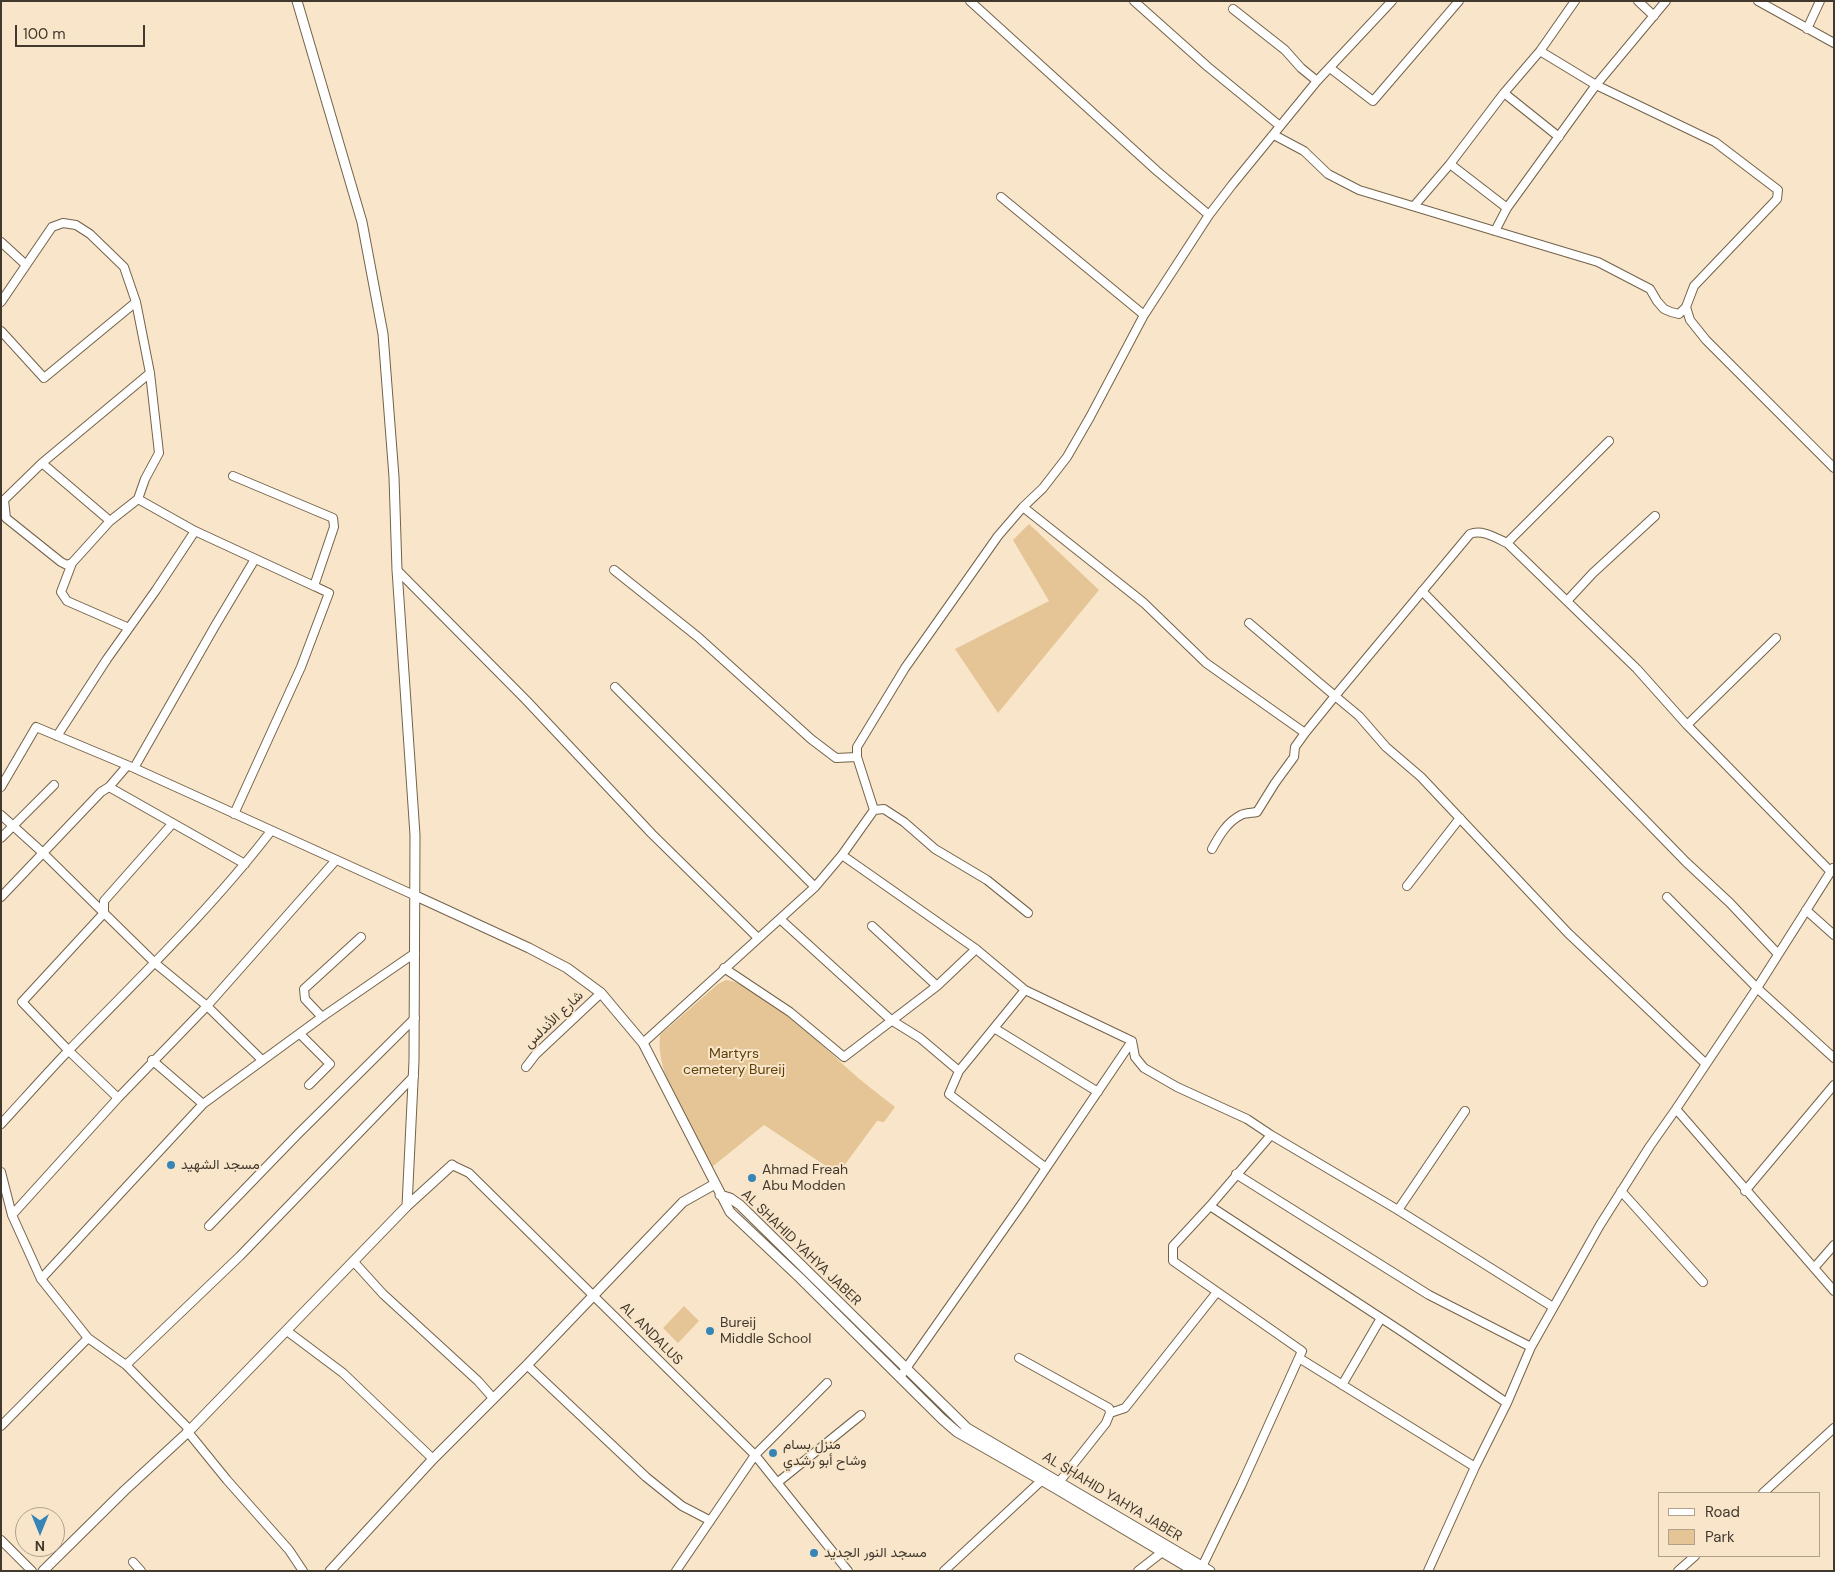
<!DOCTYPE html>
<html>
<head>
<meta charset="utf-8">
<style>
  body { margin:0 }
  #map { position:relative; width:1835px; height:1572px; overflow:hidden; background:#f9e6ca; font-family:"DM Sans",sans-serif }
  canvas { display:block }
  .frame { position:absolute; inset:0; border:2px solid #41392e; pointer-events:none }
  .legend { position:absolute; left:1658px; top:1492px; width:162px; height:65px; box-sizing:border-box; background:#f9e6ca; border:1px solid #afa18c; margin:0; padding:6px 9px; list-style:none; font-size:15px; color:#41392e }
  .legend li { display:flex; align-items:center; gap:10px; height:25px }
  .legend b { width:25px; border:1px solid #afa18c }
  .north { position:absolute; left:15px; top:1507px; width:50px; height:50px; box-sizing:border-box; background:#f9e6ca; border:1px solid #afa18c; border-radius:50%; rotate:180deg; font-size:14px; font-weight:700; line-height:20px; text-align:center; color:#41392e }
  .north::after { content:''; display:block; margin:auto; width:18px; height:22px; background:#3784b7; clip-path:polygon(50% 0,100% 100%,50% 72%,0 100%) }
  .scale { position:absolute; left:15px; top:25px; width:130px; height:22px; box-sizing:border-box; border:2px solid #41392e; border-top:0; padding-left:6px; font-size:15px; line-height:18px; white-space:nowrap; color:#41392e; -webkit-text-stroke:4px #f9e6ca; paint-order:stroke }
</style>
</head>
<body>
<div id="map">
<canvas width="1835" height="1572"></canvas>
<div class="frame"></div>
<ul class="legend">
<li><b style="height:6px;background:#fff"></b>Road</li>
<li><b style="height:14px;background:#e5c595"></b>Park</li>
</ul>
<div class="north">N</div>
<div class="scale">100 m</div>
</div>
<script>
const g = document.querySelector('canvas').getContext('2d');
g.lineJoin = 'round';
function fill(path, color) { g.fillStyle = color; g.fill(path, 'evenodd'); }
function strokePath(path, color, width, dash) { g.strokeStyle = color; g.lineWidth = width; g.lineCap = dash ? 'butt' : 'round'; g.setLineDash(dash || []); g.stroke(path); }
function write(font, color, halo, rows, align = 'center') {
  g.font = font + ' "DM Sans",Vazirmatn,sans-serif'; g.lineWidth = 4; g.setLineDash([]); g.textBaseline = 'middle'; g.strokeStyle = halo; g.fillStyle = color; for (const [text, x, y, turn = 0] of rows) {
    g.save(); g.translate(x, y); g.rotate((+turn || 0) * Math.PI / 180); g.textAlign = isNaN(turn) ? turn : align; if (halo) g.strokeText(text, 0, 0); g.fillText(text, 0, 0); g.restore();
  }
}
const green = new Path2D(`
  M1029,524L1099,590L998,713L955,649L1049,601L1013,540Z
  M726,980C756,983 824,1046 847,1068C862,1082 879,1094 895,1107L884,1122L877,1121L838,1174L764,1125L712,1167L709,1163C691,1127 655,1076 660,1035L718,984Z
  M684,1306L699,1321L678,1343L663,1328Z`);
const minor = new Path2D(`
  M970,1L1157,171L1209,215
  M1134,1L1208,67L1280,126
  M1638,1L1654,16
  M1758,1L1834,43
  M1233,9L1285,50L1301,68L1317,81
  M1807,29L1820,1
  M1540,51L1596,85L1715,142L1778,190L1777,199L1694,286L1686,307L1690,320L1706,340L1834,468
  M1330,68L1373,101L1459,1
  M1504,93L1559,137
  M1274,135L1304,151L1328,174L1359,190L1598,262L1650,289L1657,301L1664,309L1671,312L1679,314L1686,307
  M1450,164L1507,208
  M1001,197L1144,315
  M1414,206L1450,164L1504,93L1540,51L1575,1
  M1495,231L1507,208L1596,85L1666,1
  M1,242L26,265
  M1,302L52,227L63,223L76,225L90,234L124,267L136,302L150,373L159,453L145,479L138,499L195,531L314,586
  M1,331L44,378L136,302
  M42,463L110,521
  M233,476L333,518L334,527L314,586L329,593L301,667L234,814
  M138,499L110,521L72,563L67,565L61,562L6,518L4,500L42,463L150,373
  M1023,507L1144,603L1206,663L1305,733L1335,696L1359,716L1386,747L1421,777L1568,933L1706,1064
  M1507,543L1609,441
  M72,563L61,592L67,601L129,628
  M397,570L526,700L652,834L758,938
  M614,570L698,637L811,739L836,758L857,757
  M1422,591L1686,862L1730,903L1778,954
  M1567,601L1593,573L1655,516
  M1249,623L1335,696L1470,534C1482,529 1496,538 1507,543L1637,669L1687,725L1831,872
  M615,687L815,887
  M1687,725L1776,638
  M57,736L107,659L156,590L195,531
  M134,768L215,626L255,559
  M1,787L36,727L134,768L416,896
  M109,787L245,864
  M874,810L884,809L904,822L935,849L987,880L1028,913
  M1,815L42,852L104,913L22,1002L69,1051L118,1098
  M172,824L104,901V913L155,963L207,1006L262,1060
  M1,838L54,785
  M1212,849C1219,836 1227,822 1241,815C1245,813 1252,813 1257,812L1275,783L1294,757L1295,747L1305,733
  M842,855L976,949L1025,990L1132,1041L1135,1057L1144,1068L1177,1087L1247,1119L1271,1135L1398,1210L1553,1307
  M1407,886L1460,818
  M1,897L101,792L109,787L127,766
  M1667,897L1757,988L1834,1058
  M1806,910L1834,935
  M780,919L891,1020L920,1038L959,1071
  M872,926L937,986
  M724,968L790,1012L844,1057L937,986L976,949
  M1025,990L959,1071L949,1094L1046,1168
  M322,1017L305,999L304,989L361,937
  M994,1028L1098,1092
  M300,1034L330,1064L309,1085
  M643,1043L815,887L842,855L874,810L857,757V747L905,668L998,536L1023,507L1043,488L1067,457L1090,417L1144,315L1209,215L1232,185L1317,81L1392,1
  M152,1060L203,1104
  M526,1067L536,1054L601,993
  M1676,1109L1834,1291
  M1,1124C24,1099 47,1073 70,1049C139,978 211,909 271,831
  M452,1165L469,1173L755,1455L827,1383
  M1,1172L12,1215L41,1279L88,1338L126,1365L187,1427L188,1432L227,1480L289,1550L303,1571
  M1236,1174L1429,1295L1531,1347
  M1621,1191L1703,1282
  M1745,1191L1834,1085
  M1210,1206L1404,1333L1507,1403
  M1398,1210L1465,1111
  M12,1215L118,1098L207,1006L336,860
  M209,1226L297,1135L415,1018
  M354,1262L383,1294L478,1381L493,1398
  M1814,1268L1834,1245
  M41,1279L203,1104L322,1017L415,953
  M287,1331L343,1373L433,1459
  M1019,1358L1109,1408L1110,1413L1106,1423L1056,1486
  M1299,1358L1475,1467
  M126,1365L240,1256L414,1076
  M527,1365L646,1477L682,1506L709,1520
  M900,1377L1023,1202L1132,1041
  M1342,1385L1381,1318
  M1110,1413L1125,1408L1217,1292
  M1,1426L88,1338
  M777,1483L861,1415
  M1763,1493L1834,1428
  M1,1540L32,1571
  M133,1562L141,1571
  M676,1571L755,1455L848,1571
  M944,1571L1041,1481
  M1138,1571L1161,1553
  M1200,1571L1241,1486L1302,1351L1173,1261V1246L1210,1206L1271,1135
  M1428,1571L1475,1467L1507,1403L1531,1347L1600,1225L1650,1146L1676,1109L1757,988L1833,868
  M1678,1571L1695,1556`);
const tertiary = new Path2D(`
  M297,1L362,222L383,334L394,477L397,570L415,835L414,1061L407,1206
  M416,896L529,948L567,968L601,993L643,1043L730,1212L800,1278L942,1419L957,1432L1055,1488L1194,1571
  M720,1195L730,1198L740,1205L967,1428L1210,1571
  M43,1571L124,1491L188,1432L407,1206L452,1165
  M330,1571L433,1459L527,1365L683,1202L715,1184`);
const markers = [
  [171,1165,5,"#3784b7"],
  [752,1178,5,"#3784b7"],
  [710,1331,5,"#3784b7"],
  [773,1453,5,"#3784b7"],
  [814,1553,5,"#3784b7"]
];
const streetNames = [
  ["شارع الأندلس",554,1020,-44],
  ["AL SHAHID YAHYA JABER",801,1248,44],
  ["AL ANDALUS",651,1334,45],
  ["AL SHAHID YAHYA JABER",1112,1497,31]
];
const parkNames = [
  ["Martyrs",734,1054],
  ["cemetery Bureij",734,1070]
];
const poiNames = [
  ["مسجد الشهيد",181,1165],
  ["Ahmad Freah",762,1170],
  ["Abu Modden",762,1186],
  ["Bureij",720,1323],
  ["Middle School",720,1339],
  ["منزل بسام",783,1445],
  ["وشاح أبو رشدي",783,1461],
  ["مسجد النور الجديد",824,1553]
];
fill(green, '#e5c595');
strokePath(minor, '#73624a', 10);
strokePath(tertiary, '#73624a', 11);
strokePath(minor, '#fff', 8);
strokePath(tertiary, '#fff', 9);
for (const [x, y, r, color] of markers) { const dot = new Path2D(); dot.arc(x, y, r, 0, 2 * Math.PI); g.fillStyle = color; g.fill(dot); strokePath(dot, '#f9e6ca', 2); }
write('14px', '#41392e', '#f9e6ca', streetNames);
write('14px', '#5c3f06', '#f9e6ca', parkNames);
write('14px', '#41392e', '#f9e6ca', poiNames, 'left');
</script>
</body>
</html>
